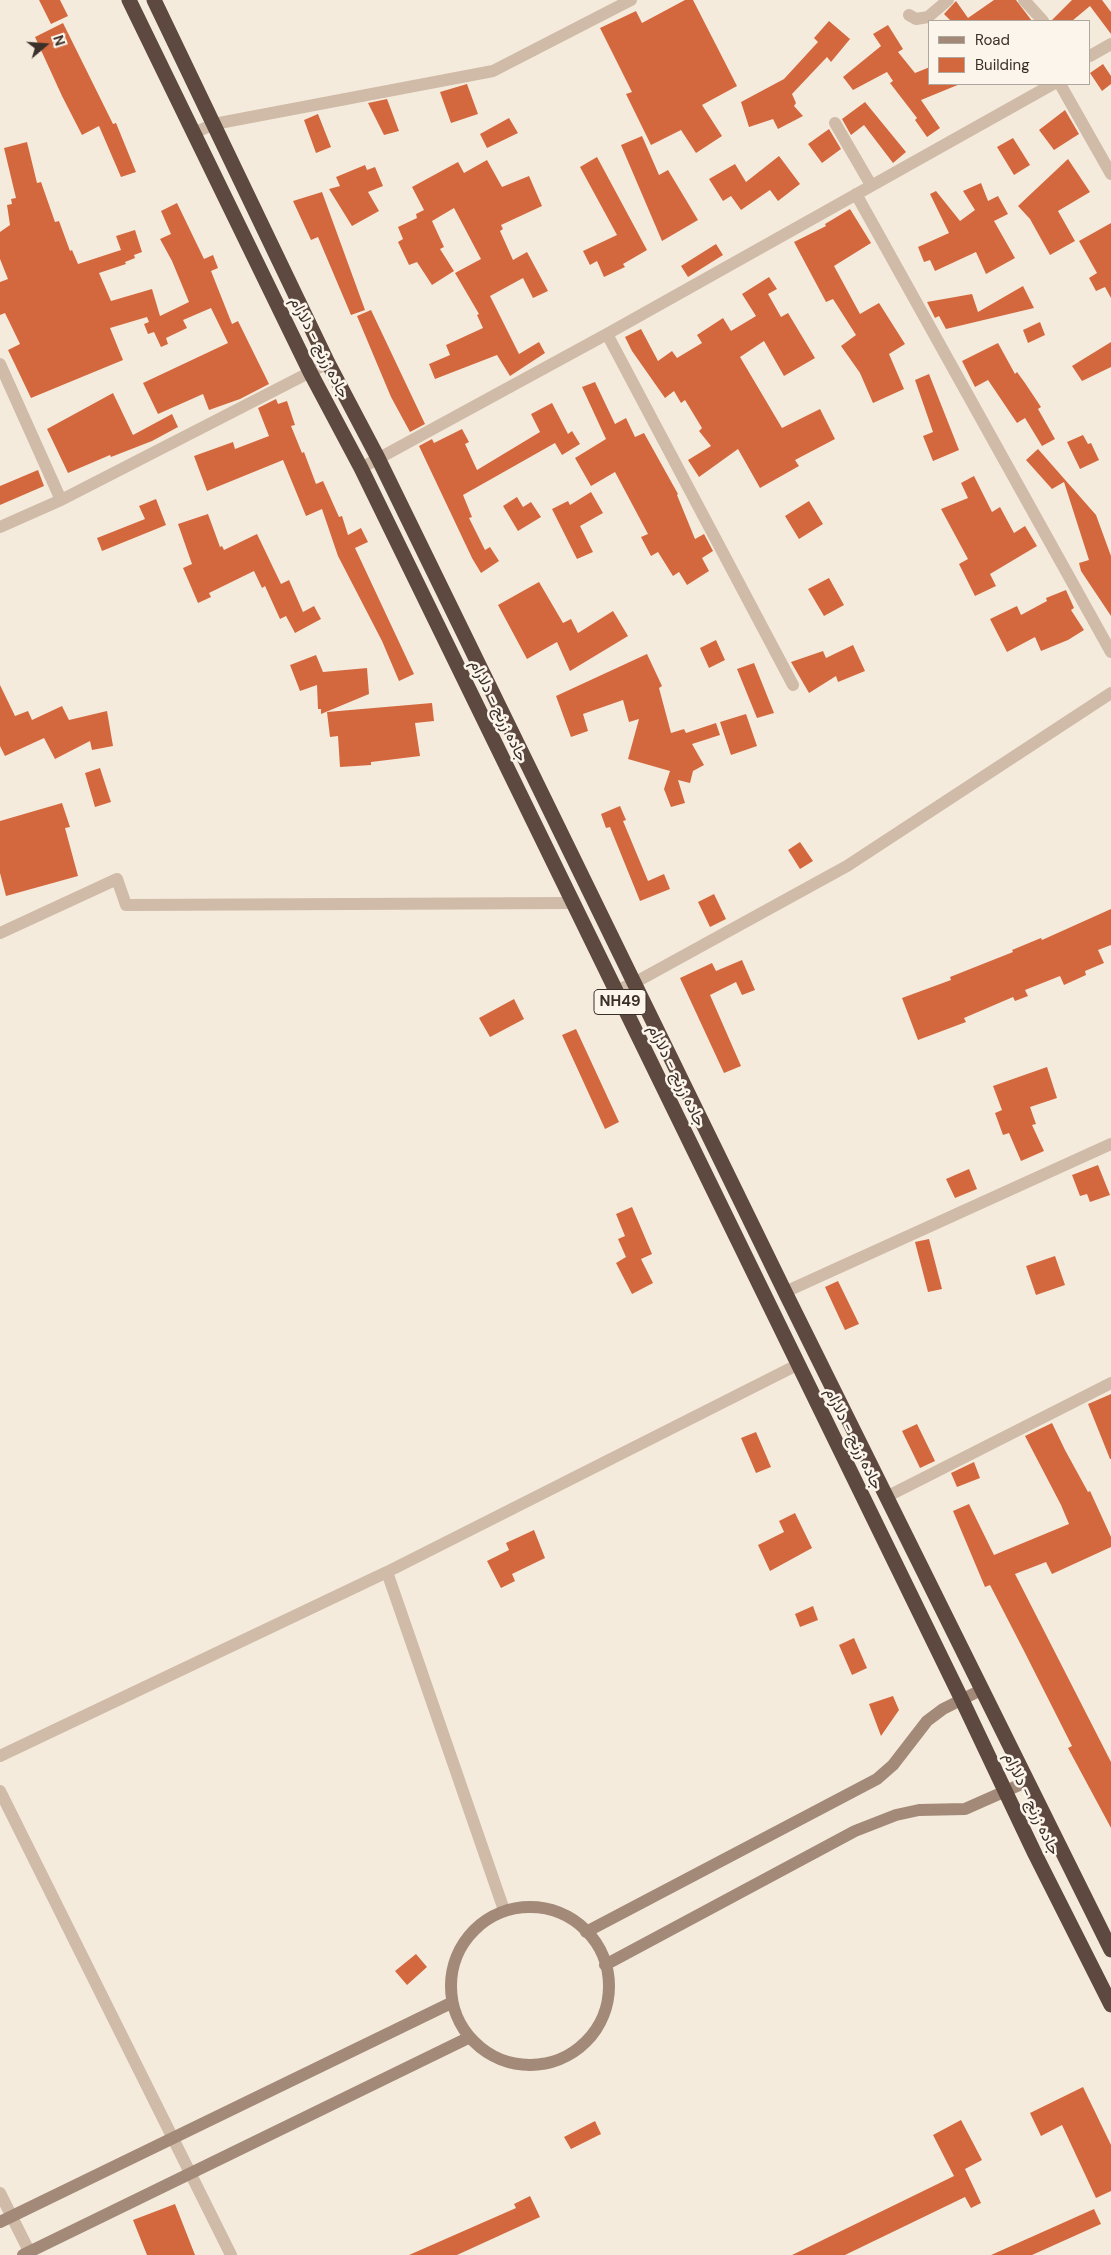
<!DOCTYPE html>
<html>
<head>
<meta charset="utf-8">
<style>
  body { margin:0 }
  #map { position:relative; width:1111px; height:2255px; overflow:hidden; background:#f5ebdd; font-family:"DM Sans",sans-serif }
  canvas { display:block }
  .legend { position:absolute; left:928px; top:20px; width:162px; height:65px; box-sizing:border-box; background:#fcf5eb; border:1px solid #afa69d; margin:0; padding:6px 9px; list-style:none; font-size:15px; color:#3b2f29 }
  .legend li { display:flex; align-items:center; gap:10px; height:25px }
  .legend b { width:25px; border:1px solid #afa69d }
  .north { position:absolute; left:20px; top:20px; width:50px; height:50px; -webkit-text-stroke:4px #fcf5eb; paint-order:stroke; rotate:72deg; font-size:14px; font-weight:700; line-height:20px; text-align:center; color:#3b2f29 }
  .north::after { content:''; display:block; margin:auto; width:18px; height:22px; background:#3b2f29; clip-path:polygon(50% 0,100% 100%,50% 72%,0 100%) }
</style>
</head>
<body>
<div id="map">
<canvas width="1111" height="2255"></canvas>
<ul class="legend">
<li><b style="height:6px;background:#a38a78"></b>Road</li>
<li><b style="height:14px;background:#d3683e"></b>Building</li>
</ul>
<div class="north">N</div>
</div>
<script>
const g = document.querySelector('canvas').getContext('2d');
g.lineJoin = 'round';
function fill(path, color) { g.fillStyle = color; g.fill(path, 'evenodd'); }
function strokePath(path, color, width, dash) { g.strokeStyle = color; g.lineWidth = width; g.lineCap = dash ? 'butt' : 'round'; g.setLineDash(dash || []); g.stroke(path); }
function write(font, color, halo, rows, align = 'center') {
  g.font = font + ' "DM Sans",Vazirmatn,sans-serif'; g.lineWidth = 5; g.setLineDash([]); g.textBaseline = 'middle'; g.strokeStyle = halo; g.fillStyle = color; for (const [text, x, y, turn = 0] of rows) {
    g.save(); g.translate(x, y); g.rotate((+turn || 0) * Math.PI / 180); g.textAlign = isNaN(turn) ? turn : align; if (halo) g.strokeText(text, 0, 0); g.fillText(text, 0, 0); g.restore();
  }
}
const building = new Path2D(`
  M39,0H60L68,16L51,24Z
  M685,0H693L737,86L702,105L722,136L696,153L681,130L651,145L626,94L632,92L600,28L636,11L642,23Z
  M994,0H1016L1032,21H951L944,14L956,1L968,18Z
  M1072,0H1102L1111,12V34L1090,6L1072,21H1051Z
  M829,21L850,39L831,62L827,57L792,94L796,103L794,106L803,116L778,129L773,119L749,127L741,102L784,79L818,42L814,38Z
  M63,23L113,124L116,123L136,172L121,177L99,126L82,135L62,96L35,37Z
  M888,25L903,49L898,52L915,73L930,67V84H960L921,100L940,128L927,137L915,120L917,118L890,83L893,81L887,72L853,90L843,77L881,46L873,34Z
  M1103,64L1111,76V84L1102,91L1090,73Z
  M467,84L478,114L451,123L440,92Z
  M387,99L399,131L384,135L368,103Z
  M865,102L906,152L893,163L864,125L851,135L842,119Z
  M1065,110L1079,134L1054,150L1039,130Z
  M318,114L331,147L316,153L304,120Z
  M509,118L518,133L487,148L480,134Z
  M829,129L841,149L822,163L808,144Z
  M642,136L659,175L668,170L698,220L662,241L621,145Z
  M1013,138L1030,165L1014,175L997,147Z
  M27,142L37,183L41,182L55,222L59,221L70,251L72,250L78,264L121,250L116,236L135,230L142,252L134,255L135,258L125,262L126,264L99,273L111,301L152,289L160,316L189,302L172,261L160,239L171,234L161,211L177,203L204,259L213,255L218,268L211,271L232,324L238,321L269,384L240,399L209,410L203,394L158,414L143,383L228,343L211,308L183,320L187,328L166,338L168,344L161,347L154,332L148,334L144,324L149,322L147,317L110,328L123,360L31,398L8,350L20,344L5,313L0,315V282L8,279L0,259V232L10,225L7,205L12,204L11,199L16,198L4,148Z
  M779,156L800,184L778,201L770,190L741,210L731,196L723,201L709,179L735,164L746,182Z
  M597,157L647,250L623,264L625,267L604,277L597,261L590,265L583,251L617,235L580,167Z
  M1068,159L1090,192L1058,211L1075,241L1050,255L1030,219L1018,206Z
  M487,160L502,187L529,176L542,206L501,225L503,229L500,231L513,260L527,252L548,291L533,298L523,278L490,296L519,354L539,342L545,353L510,376L497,355L435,379L429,364L450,355L446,345L483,328L477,315L479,314L455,273L481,259L454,208L432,221L444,247L440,249L454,271L432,285L417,262L409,265L398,242L403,239L398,227L417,218L416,214L424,210L412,187L458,162L464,173Z
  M365,165L367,170L375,167L383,186L368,192L379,211L352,226L329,189L340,186L336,177Z
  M981,183L988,201L998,196L1008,214L994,221L1015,258L986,274L976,252L935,271L930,260L924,262L918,247L949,233L930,194L936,191L960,221L975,210L963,191Z
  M322,192L365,310L351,315L318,237L311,240L293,201Z
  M850,209L871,243L834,266L860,314L879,303L905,344L889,354L904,389L873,403L860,373L841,346L856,335L833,299L826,302L794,242L826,226L825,224Z
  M1111,223V298L1105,287L1096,291L1089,278L1097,273L1079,241Z
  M716,244L723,255L688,277L681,266Z
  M769,277L777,289L768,294L781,317L788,313L815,358L784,376L764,341L740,357L782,428L820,409L835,439L795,460L799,466L760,488L738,449L699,477L688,460L711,446L699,431L702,428L685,400L681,403L674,391L665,398L632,351L625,337L641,329L658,361L672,351L677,358L702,343L697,335L723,318L731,331L756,316L742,294Z
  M1023,286L1034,308L946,329L939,316L935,318L927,302L972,294L978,312Z
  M371,310L425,424L410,432L391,397L357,316Z
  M1040,322L1045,335L1028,343L1023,330Z
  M1111,342V367L1082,381L1072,366Z
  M998,343L1015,374L1017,372L1025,383L1041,407L1038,409L1055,439L1042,446L1025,418L1017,423L988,380L975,387L962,361Z
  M929,374L959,450L933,461L923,436L933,432L915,380Z
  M595,382L615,424L626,418L635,437L644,433L678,494L677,495L695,539L704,534L713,551L702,558L709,571L687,585L679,572L673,576L658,552L651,556L641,537L648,534L615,472L591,486L575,458L606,439L582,387Z
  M113,393L133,435L172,414L178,427L152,441L111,457L110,455L68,473L47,429Z
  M276,399L278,404L287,401L295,425L291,426L302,453L304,452L316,484L323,481L339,517L342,516L348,535L361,528L368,542L355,548L414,674L399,681L382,641L338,556L322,509L306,516L283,460L207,491L194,456L233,442L235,449L269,436L258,408Z
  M552,403L568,434L572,431L580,444L562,455L555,443L463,495L472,517L469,518L485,550L490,547L499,561L481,573L472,558L419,446L432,439L434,443L462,429L469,442L465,444L477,470L540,432L531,414Z
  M1083,435L1088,444L1091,443L1099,460L1080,469L1067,442Z
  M1038,449L1096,515L1111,556V616L1081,571L1079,563L1089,560L1064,482L1052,489L1026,460Z
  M38,470L44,486L0,505V486Z
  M974,476L992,512L1000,507L1014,533L1025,526L1037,546L990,574L996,586L975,596L959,564L968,559L941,509L968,498L961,483Z
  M591,492L603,513L580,526L593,552L577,559L552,509L568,501L570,505Z
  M517,497L523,507L531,502L541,517L518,531L503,506Z
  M156,499L166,525L102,551L97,538L145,519L139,506Z
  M809,501L823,524L799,539L785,516Z
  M208,514L220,547L222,546L224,550L257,534L281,584L289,580L303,612L314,606L321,619L295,633L286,616L280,619L265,586L262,588L254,571L209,593L211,597L198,603L183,568L192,564L178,524Z
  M829,578L844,605L824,616L808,589Z
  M539,582L563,623L571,619L578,633L613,611L628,636L570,671L557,642L527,659L498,605Z
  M1066,590L1074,608L1071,610L1084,630L1068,640L1041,651L1035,637L1007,652L990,619L1017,606L1021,615L1047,601L1046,598Z
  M716,640L725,660L709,668L700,648Z
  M853,645L865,671L838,682L836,676L809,693L791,662L823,651L826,658Z
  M647,654L662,686L659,688L671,733L684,729L686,733L716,723L720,735L692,744L704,765L693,771L690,783L678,780L685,803L671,807L664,789L670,771L628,759L639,719L629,722L623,700L583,714L588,731L571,737L556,696Z
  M316,655L323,672L367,668L369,694L321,714V709H318L317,685L300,691L290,665Z
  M754,663L774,713L757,718L737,669Z
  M0,685L15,716L28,711L32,720L62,706L69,720L107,711L113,746L92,750L90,741L55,759L44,738L5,756L0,746Z
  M432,703L434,721L415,723L420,756L371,762V765L340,767L338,736L330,737L327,712Z
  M746,714L757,746L731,755L720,722Z
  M100,768L111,802L95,807L85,773Z
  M62,803L70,827L65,828L78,876L6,896L0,873V821Z
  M620,806L626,820L623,821L648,881L664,874L670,889L640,901L610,827L606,828L601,814Z
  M800,842L813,861L800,869L788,850Z
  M714,894L726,919L710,927L698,902Z
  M1111,909V945L1098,950L1104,963L1085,971L1086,975L1064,985L1060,976L1025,990L1028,996L1015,1001L1013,997L964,1018L966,1022L918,1040L902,998L951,980L950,977L1013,952L1012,950L1041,938L1042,940Z
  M742,960L755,990L742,995L736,982L710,995L741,1066L724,1073L680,978L712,963L716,971Z
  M514,999L524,1019L490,1037L479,1018Z
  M576,1029L619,1122L605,1129L562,1035Z
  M1047,1067L1057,1098L1030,1107L1036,1124L1032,1125L1044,1151L1021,1161L1009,1133L1003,1135L995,1113L1002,1110L993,1086Z
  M1098,1165L1110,1195L1090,1202L1087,1194L1080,1196L1072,1175Z
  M969,1169L977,1189L955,1198L946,1179Z
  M632,1207L652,1254L641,1259L653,1283L632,1294L616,1263L626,1257L618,1239L625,1236L616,1214Z
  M929,1239L942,1289L928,1292L915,1242Z
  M1055,1256L1065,1285L1036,1295L1026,1266Z
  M838,1281L859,1324L845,1330L825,1287Z
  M1111,1394V1459H1110L1088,1404Z
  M1052,1423L1065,1450L1088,1492L1090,1491L1111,1537V1547L1052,1574L1046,1562L1015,1574L1111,1762V1828L1068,1748L1072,1746L1023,1649L990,1585L985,1587L953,1511L969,1504L994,1555L1069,1524L1061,1505L1025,1436Z
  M917,1424L935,1461L920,1468L902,1431Z
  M756,1432L771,1467L756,1473L741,1438Z
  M974,1462L980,1478L957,1487L951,1473Z
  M795,1513L812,1548L770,1571L758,1545L784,1532L779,1521Z
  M534,1530L545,1558L512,1574L515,1581L501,1588L487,1561L509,1550L506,1543Z
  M813,1606L818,1620L800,1627L795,1614Z
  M854,1638L867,1668L852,1675L839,1645Z
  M893,1696L899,1710L881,1736L869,1704Z
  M416,1954L427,1967L407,1985L395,1971Z
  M1083,2087L1111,2145V2191L1096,2198L1062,2125L1041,2136L1030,2113Z
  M961,2120L982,2160L965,2169L981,2203L971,2208L965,2197L845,2255H792L954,2176L933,2135Z
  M595,2121L601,2134L571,2149L564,2137Z
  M530,2196L540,2217L457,2255H409L516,2208L514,2204Z
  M175,2204L195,2255H147L133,2220Z
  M1094,2209L1101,2224L1032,2255H991Z`);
const street = new Path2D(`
  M1024,0L1043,21
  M909,15L916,19L928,17L948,0
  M1090,56L1111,44
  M1060,84L1111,174
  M835,123L871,185
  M194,133L214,124L493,71L631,0
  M856,194L1111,652
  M607,334L793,685
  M0,364L61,500
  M361,468L607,334L1053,84
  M0,527L61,500L328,363
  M0,933L117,879L126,905L572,903
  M615,991L634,983L847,866L1111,693
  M785,1292L1111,1144
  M886,1497L1111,1383
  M387,1572L504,1910
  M0,1756L387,1572L797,1365
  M0,1791L231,2255
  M0,2193L31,2255`);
const secondary = new Path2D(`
  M451 1986a79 79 0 1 1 158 0a79 79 0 1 1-158 0Z
  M586,1932L877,1779L893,1765L927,1721L943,1709L983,1689
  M605,1965L855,1831L896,1815L919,1810L965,1809L1026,1782
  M0,2222L451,2003
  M23,2255L468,2038`);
const highway = new Path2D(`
  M129,0L310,372L361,468L962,1700L1035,1854L1111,2005
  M154,0L328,363L378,458L785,1292L1111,1950`);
const shields = [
  [620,1002,52]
];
const shieldNames = [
  ["NH49",620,1002]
];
const streetNames = [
  ["جاده زرنج - دلارام",319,348,63],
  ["جاده زرنج - دلارام",498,711,64],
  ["جاده زرنج - دلارام",676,1076,64],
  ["جاده زرنج - دلارام",853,1439,64],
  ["جاده زرنج - دلارام",1031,1804,65]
];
fill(building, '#d3683e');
strokePath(street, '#cfbba7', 12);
strokePath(secondary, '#a38a78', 12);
strokePath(highway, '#5d493f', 15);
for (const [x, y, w] of shields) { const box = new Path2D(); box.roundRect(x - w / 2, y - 12.5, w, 25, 4); g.fillStyle = '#fcf5eb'; g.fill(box); strokePath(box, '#3b2f29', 1); }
write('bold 15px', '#3b2f29', null, shieldNames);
write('16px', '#3b2f29', '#fcf5eb', streetNames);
</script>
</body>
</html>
